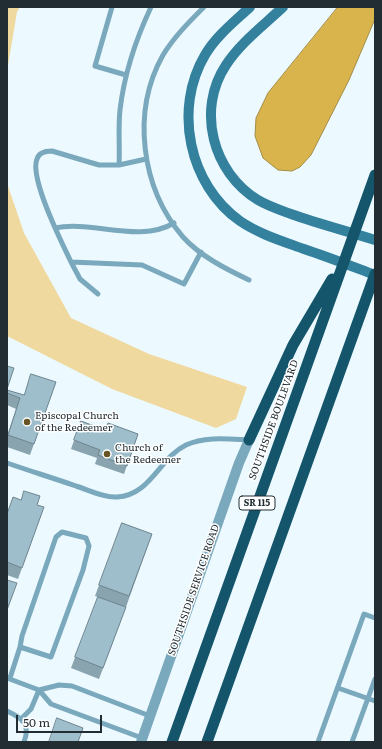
<!DOCTYPE html>
<html>
<head>
<meta charset="utf-8">
<style>
  body { margin:0 }
  #map { position:relative; width:382px; height:749px; overflow:hidden; background:#ecf9ff; font-family:Literata,serif }
  canvas { display:block }
  .frame { position:absolute; inset:0; border:8px solid #212d32; pointer-events:none }
  .scale { position:absolute; left:16px; top:715px; width:86px; height:18px; box-sizing:border-box; border:2px solid #212d32; border-top:0; padding-left:5px; font-size:12px; line-height:14px; white-space:nowrap; color:#212d32; -webkit-text-stroke:3px #fff; paint-order:stroke }
</style>
</head>
<body>
<div id="map">
<canvas width="382" height="749"></canvas>
<div class="frame"></div>
<div class="scale">50 m</div>
</div>
<script>
const g = document.querySelector('canvas').getContext('2d');
g.lineJoin = 'round';
function fill(path, color) { g.fillStyle = color; g.fill(path, 'evenodd'); }
function strokePath(path, color, width, dash) { g.strokeStyle = color; g.lineWidth = width; g.lineCap = dash ? 'butt' : 'round'; g.setLineDash(dash || []); g.stroke(path); }
function write(font, color, halo, rows, align = 'center') {
  g.font = font + ' Literata,serif'; g.lineWidth = 3; g.setLineDash([]); g.textBaseline = 'middle'; g.strokeStyle = halo; g.fillStyle = color; for (const [text, x, y, turn = 0] of rows) {
    g.save(); g.translate(x, y); g.rotate((+turn || 0) * Math.PI / 180); g.textAlign = isNaN(turn) ? turn : align; if (halo) g.strokeText(text, 0, 0); g.fillText(text, 0, 0); g.restore();
  }
}
const green = new Path2D(`
  M7,7H20L17,12L7,71Z
  M7,183L24,233L71,318L149,354L247,387L236,419L216,428L112,389L7,336Z`);
const water = new Path2D(`
  M338,7H375V19L349,80L311,155L300,167L292,171L278,170L263,158L255,136L256,118L268,93Z`);
const service = new Path2D(`
  M112,7L95,66L126,75
  M204,7C189,22 174,37 163,55C131,112 141,188 183,237C200,256 226,269 249,280
  M146,159L119,165H99L52,151C47,151 39,152 37,159C29,178 62,243 71,262L142,265L184,284L201,252
  M119,165C120,147 118,128 120,110C124,75 136,39 151,7
  M55,228C92,220 139,244 174,223
  M71,262L80,279L98,294
  M7,463C30,471 53,478 76,486C89,490 104,498 117,497C151,495 159,458 186,445C205,436 229,439 249,440
  M62,532L86,538L89,546L83,570L51,657L20,647L22,636L56,537Z
  M7,678L39,690L51,704L142,738
  M10,678L20,647
  M338,688L375,701
  M39,690L59,685L72,686L150,716
  M7,711C22,718 31,724 24,742
  M22,718L31,709L39,690
  M318,742L364,614L375,618
  M352,742L375,679`);
const minor = new Path2D(`
  M141,742L239,463L249,440`);
const secondary = new Path2D(`
  M250,7C234,22 216,36 205,55C173,109 189,185 240,221C259,234 282,241 304,249C328,257 351,266 375,275
  M283,7C264,25 240,43 226,65C196,110 213,173 258,200C268,206 280,210 291,214C319,224 347,231 375,240`);
const trunk = new Path2D(`
  M249,440L293,345L332,279
  M172,742L375,175
  M207,742L375,274`);
const wall = new Path2D(`
  M56,382L30,455L7,447V436L16,409L7,405V390L24,395Z
  M81,421L105,430L138,434L124,474L95,464L97,458L71,449Z
  M37,505L44,507L18,579L7,575V514Z
  M122,523L152,534L126,607L99,679L71,668L98,597L95,596Z`);
const building = new Path2D(`
  M7,366L14,368L7,389Z
  M31,374L56,382L34,444L8,435L20,398L7,393V390L24,395Z
  M81,421L105,430L108,423L138,434L127,466L98,455L100,450L74,440Z
  M24,491L40,496L37,505L44,507L22,568L7,562V514L13,497L21,500Z
  M122,523L152,534L129,596L99,585Z
  M7,580L17,583L7,610Z
  M98,597L126,607L103,668L75,657Z
  M57,718L83,728L78,742H49Z`);
const markers = [
  [27,422,4,"#665422"],
  [107,454,4,"#665422"]
];
const shields = [
  [257,503,36]
];
const shieldNames = [
  ["SR 115",257,503]
];
const poiNames = [
  ["Episcopal Church",35,416],
  ["of the Redeemer",35,428],
  ["Church of",115,448],
  ["the Redeemer",115,460]
];
const streetNames = [
  ["SOUTHSIDE BOULEVARD",274,420,-70],
  ["SOUTHSIDE SERVICE ROAD",194,590,-71]
];
fill(green, '#f0d99e');
fill(water, '#d9b44d');
strokePath(water, '#a28c45', 1);
strokePath(service, '#7aa8bc', 5);
strokePath(minor, '#7aa8bc', 10);
strokePath(secondary, '#34819e', 10);
strokePath(trunk, '#14556b', 11);
fill(wall, '#89a3af');
fill(building, '#9fbecc');
strokePath(building, '#6f858f', 1);
for (const [x, y, r, color] of markers) { const dot = new Path2D(); dot.arc(x, y, r, 0, 2 * Math.PI); g.fillStyle = color; g.fill(dot); strokePath(dot, '#fff', 1.5); }
for (const [x, y, w] of shields) { const box = new Path2D(); box.roundRect(x - w / 2, y - 7, w, 14, 3); g.fillStyle = '#fff'; g.fill(box); strokePath(box, '#212d32', 1); }
write('bold 9px', '#212d32', null, shieldNames);
write('10px', '#212d32', '#fff', poiNames, 'left');
write('10px', '#212d32', '#fff', streetNames);
</script>
</body>
</html>
